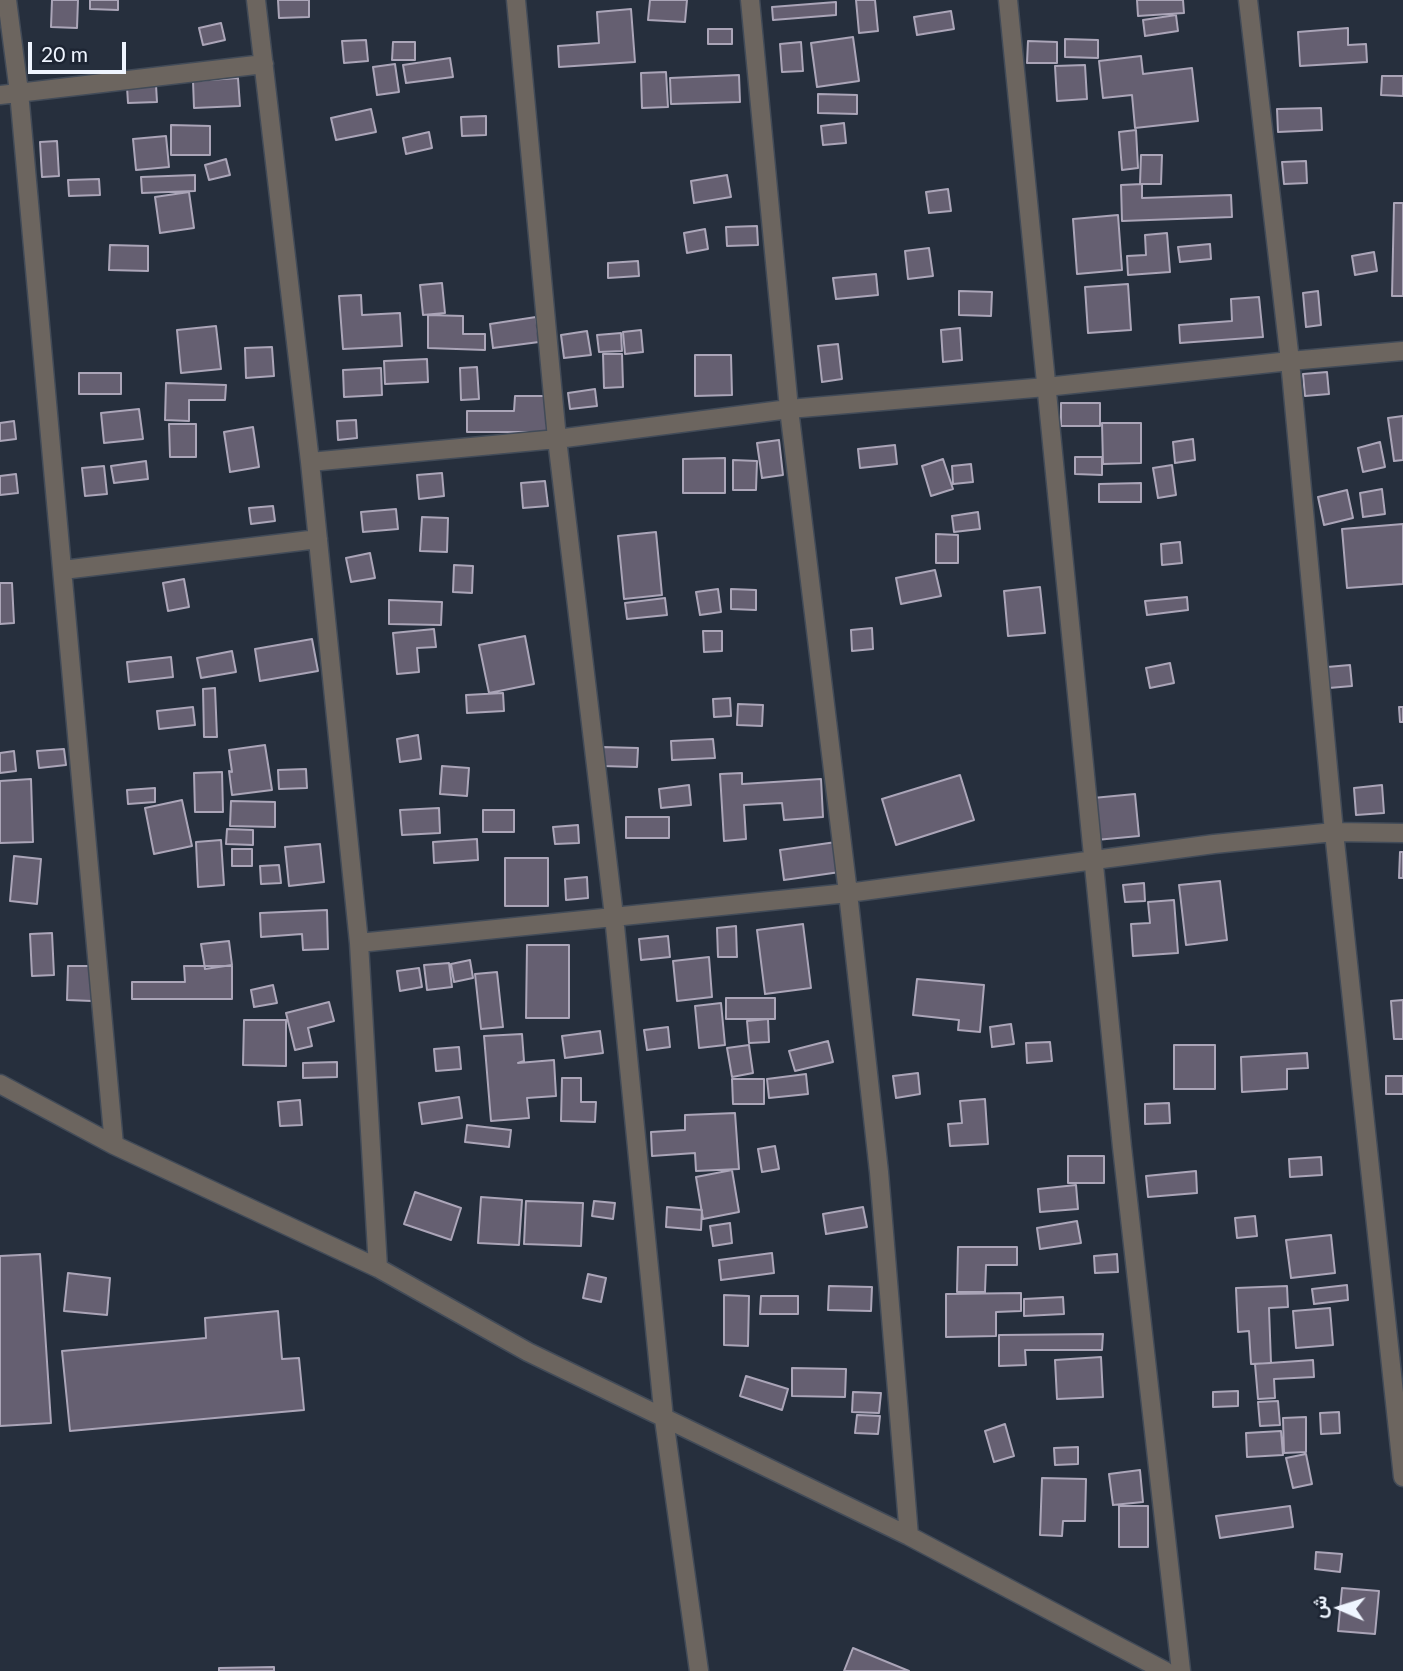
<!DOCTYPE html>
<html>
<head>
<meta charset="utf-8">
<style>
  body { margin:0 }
  #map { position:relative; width:1403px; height:1671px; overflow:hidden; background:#262f3d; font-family:Lato,Vazirmatn,sans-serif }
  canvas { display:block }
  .north { position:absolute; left:1305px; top:1573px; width:70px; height:70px; -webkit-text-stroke:5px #1d2533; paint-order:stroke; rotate:273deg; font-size:19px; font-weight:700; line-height:28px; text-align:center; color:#eff5ff }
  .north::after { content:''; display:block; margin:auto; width:24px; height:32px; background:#eff5ff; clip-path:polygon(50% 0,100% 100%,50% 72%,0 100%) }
  .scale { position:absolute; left:28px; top:42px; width:98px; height:32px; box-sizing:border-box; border:4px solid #eff5ff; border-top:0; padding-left:9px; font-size:21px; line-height:24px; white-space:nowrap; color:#eff5ff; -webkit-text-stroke:5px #1d2533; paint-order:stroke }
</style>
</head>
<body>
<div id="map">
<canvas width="1403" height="1671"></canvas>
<div class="north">ش</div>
<div class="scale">20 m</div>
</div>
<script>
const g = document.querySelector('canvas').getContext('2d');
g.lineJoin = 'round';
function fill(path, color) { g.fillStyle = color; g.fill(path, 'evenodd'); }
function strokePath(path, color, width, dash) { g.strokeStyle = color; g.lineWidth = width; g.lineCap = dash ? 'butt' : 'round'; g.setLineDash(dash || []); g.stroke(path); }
const building = new Path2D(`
  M52,0H78L77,28L51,27Z
  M90,0H118V10L90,9Z
  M278,0H309V17L279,18Z
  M650,0H687L685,22L648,20Z
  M856,0H875L878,31L859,33Z
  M1137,0H1183L1184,13L1138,16Z
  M836,2V15L773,20L772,7Z
  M631,9L635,62L559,67L558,46L599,43L597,12Z
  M951,11L954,29L917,35L914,17Z
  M1176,15L1178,31L1145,36L1143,20Z
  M221,23L225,40L203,45L199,28Z
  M1348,28V45L1366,44L1367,62L1300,66L1298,32Z
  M708,29H732V44H708Z
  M853,37L859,81L817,87L811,43Z
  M1065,39L1098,40V58L1065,57Z
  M366,40L368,61L344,63L342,41Z
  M1028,41L1057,42V63H1027Z
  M393,42H415V60H392Z
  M801,42L803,71L782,72L780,44Z
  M1141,56L1143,74L1192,68L1198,121L1135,128L1132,95L1103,98L1099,61Z
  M450,58L453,77L406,83L403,65Z
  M395,64L399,92L377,95L373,67Z
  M1085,65L1087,99L1057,101L1055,66Z
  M666,72L668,107L642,108L641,73Z
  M739,75L740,102L671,104L670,78Z
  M1382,76H1403V96L1381,95Z
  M238,78L240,106L194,108L193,81Z
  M156,85L157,102L128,103L127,87Z
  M818,94L857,95V114L818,113Z
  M1321,108L1322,130L1278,132L1277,109Z
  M371,109L376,132L336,140L331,118Z
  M486,116V135L462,136L461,117Z
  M844,123L846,143L823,145L821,126Z
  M171,125L210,126V155H171Z
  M1136,130L1138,168L1122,170L1119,132Z
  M429,132L432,148L406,154L403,138Z
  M166,136L169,167L136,170L133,139Z
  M57,141L59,176L42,177L40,142Z
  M1141,155H1162L1161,184H1140Z
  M226,159L230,175L209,180L205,165Z
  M1306,161L1307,183L1284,184L1282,162Z
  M195,175V191L142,193L141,177Z
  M727,175L731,197L694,203L691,181Z
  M99,179L100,195L69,196L68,180Z
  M1142,184V198L1231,195L1232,217L1122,221L1121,185Z
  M948,189L951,211L929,213L926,192Z
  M189,192L194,228L160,233L155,197Z
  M1394,203H1403V296H1392Z
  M1118,215L1122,270L1077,274L1073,219Z
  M757,226L758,245L727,246L726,227Z
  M705,229L708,249L687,253L684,233Z
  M1167,233L1170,272L1128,275L1127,256L1146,255L1145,235Z
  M1210,244L1211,259L1180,262L1178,247Z
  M110,245L148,246V271L109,270Z
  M929,248L933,276L908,279L905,251Z
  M1374,252L1377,271L1355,275L1352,256Z
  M638,261L639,276L608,278V263Z
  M876,274L878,295L836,299L833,278Z
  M442,283L445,313L423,315L420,285Z
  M1128,284L1131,330L1088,333L1085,287Z
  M959,291L992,292L991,316L959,315Z
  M1318,291L1321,325L1306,327L1303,293Z
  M361,295L362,315L400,313L402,346L343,349L339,296Z
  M1259,297L1263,337L1180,343L1179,325L1232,321L1231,299Z
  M428,315L463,316V334H485V350L428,348Z
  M536,317L539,342L493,348L490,324Z
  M216,326L221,369L181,373L177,330Z
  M960,328L962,360L943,362L941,330Z
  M641,330L643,352L625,354L623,332Z
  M587,331L591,355L564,358L561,335Z
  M621,333L622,351L599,352L597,335Z
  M838,344L842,379L822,382L818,346Z
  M272,347L274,376L246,378L245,348Z
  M603,354H622L623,387L604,388Z
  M695,355H731L732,395L695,396Z
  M427,359L428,382L385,384L384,361Z
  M477,367L479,399L461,400L460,368Z
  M381,368L382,395L344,397L343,370Z
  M1327,372L1329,394L1305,396L1303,374Z
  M79,373H121V394H79Z
  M166,383L226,385L225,400H189V421L165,420Z
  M595,389L597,406L570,409L568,393Z
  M515,396H546L547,432H467V411H514Z
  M1061,403H1100V426H1061Z
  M139,409L143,439L104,443L101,413Z
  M1403,416V460L1394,461L1388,418Z
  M356,420L357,438L338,440L337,421Z
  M14,421L16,439L0,441V423Z
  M1102,423H1141V463L1103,464Z
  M169,424H196V457H170Z
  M253,427L259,467L230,472L224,432Z
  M1193,439L1195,460L1175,463L1173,442Z
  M779,440L783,475L762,478L757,443Z
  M1380,442L1385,467L1363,472L1358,448Z
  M895,445L897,464L860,468L858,449Z
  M1075,457H1102V475L1075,474Z
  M725,458V493H683V459Z
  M943,459L953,489L931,496L922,466Z
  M733,460L757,461L756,490H733Z
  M146,461L148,479L114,483L111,466Z
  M971,464L973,482L953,484L952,466Z
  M1172,465L1176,495L1158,498L1153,468Z
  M104,466L107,494L85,496L82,468Z
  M442,473L444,496L419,499L417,475Z
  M16,474L18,493L0,495V476Z
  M545,481L548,506L523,508L521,483Z
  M1141,483V502H1099V484Z
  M1382,489L1385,514L1363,517L1360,493Z
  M1347,490L1353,518L1324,525L1318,497Z
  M273,506L275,521L251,524L249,508Z
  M396,509L398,529L363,532L361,512Z
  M978,512L980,529L954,532L952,516Z
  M422,517L448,518L447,552L420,551Z
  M1403,524V584L1347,588L1342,529Z
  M656,532L662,595L624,599L618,536Z
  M936,534L958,535V563H936Z
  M1180,542L1182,563L1162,565L1161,544Z
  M370,553L375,578L351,582L346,558Z
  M454,565L473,566L472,593L453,592Z
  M935,570L941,596L901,604L896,578Z
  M184,579L189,607L168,611L163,583Z
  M0,583H12L14,623L0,624Z
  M1040,587L1045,633L1008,636L1004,591Z
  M718,589L721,612L700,615L696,592Z
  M731,589L756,590V610L731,609Z
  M1187,597L1188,610L1147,615L1145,601Z
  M665,598L667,615L627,619L625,603Z
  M389,600L442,602L441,625L389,624Z
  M872,628L873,649L852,651L851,630Z
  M434,629L436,647L417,648L419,672L397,674L393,633Z
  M703,631H722V651L704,652Z
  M525,636L534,684L489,693L479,645Z
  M312,639L318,671L260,681L255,649Z
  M232,651L236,672L201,678L197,658Z
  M171,657L173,677L129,682L127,662Z
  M1170,663L1174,683L1150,688L1146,668Z
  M1350,665L1352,686L1329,688L1327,667Z
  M215,688L217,737H204L203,689Z
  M503,693L504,711L467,713L466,695Z
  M730,698L731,716L714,717L713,699Z
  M738,704L763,705L762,726L737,725Z
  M193,707L195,725L159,729L157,711Z
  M1399,707H1403V722H1400Z
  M418,735L421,759L400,762L397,739Z
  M713,739L715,758L672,760L671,741Z
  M265,745L272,790L232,795L229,771L232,772L229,750Z
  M602,747L638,748L637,767L602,766Z
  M64,749L66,765L39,768L37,751Z
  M14,751L16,771L0,773V753Z
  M442,766L469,768L467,796L440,794Z
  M306,769L307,788L279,789L278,770Z
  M222,772L223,812H195L194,773Z
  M742,773V784L821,779L823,817L784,820L782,803L744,805L746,839L724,841L720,774Z
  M960,775L974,820L896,845L882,799Z
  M31,779L33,842L0,843V781Z
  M689,785L691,805L661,808L659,789Z
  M1382,785L1384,813L1356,815L1354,788Z
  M155,788V802L128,804L127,790Z
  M1135,794L1139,836L1096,840L1093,798Z
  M182,800L192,846L154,854L145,808Z
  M231,801L275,802V827L230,826Z
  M439,808L440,833L402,835L400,810Z
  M483,810H514V832H483Z
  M626,817H669V838H626Z
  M578,825L579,843L555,844L553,827Z
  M227,829L253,830V845L226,844Z
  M477,839L478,860L434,863L433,842Z
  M221,840L224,885L198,887L196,842Z
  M836,842L840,872L784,880L780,850Z
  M320,844L324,882L289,886L285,847Z
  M232,849H252V866H232Z
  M1400,852H1403V878H1399Z
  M14,856L41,859L37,904L10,901Z
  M505,858H548V906H505Z
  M279,865L281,883L261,884L260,866Z
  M587,877L588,898L566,900L565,879Z
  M1220,881L1227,940L1186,945L1179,885Z
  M1144,883L1145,901L1125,902L1123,885Z
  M1174,900L1178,953L1133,956L1131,924L1150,923L1148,902Z
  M327,910L328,949L303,950L302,934L261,937L260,913Z
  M803,924L811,988L765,994L757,930Z
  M736,926L737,957H718L717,928Z
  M52,933L54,975L32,976L30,934Z
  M668,936L670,957L641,960L639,939Z
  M229,941L232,965L205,969L201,944Z
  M527,945H569V1018H526Z
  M709,957L712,997L677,1001L673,961Z
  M470,960L473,978L454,982L451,964Z
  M449,963L452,987L427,990L424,965Z
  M68,966H92V1001L67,1000Z
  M184,966H232V999H132V982H185Z
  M419,968L422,987L400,991L397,971Z
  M497,972L503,1027L481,1029L475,974Z
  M917,979L984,985L980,1032L958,1030L959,1020L913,1015Z
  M273,985L277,1003L254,1007L251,990Z
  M726,998H775V1019H726Z
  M1403,1000V1039H1394L1391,1001Z
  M329,1002L334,1021L308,1028L312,1046L295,1050L286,1013Z
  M721,1003L725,1045L699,1048L695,1006Z
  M768,1019L769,1042L749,1043L747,1021Z
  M244,1020H286V1066L243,1065Z
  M1011,1024L1014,1044L992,1047L990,1027Z
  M668,1027L670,1047L647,1050L644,1030Z
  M600,1031L603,1053L565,1058L562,1036Z
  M522,1034L524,1061L518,1063L554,1060L556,1096L527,1098L529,1118L491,1121L484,1036Z
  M828,1041L833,1062L795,1071L789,1051Z
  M1050,1042L1052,1061L1027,1063L1026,1043Z
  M749,1045L753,1073L732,1077L727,1048Z
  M1174,1045H1215V1089H1174Z
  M459,1047L461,1069L436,1071L434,1049Z
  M1307,1053L1308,1068L1287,1069V1089L1242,1092L1241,1057Z
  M337,1062V1077L303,1078V1063Z
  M918,1073L920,1094L896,1098L893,1076Z
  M806,1074L808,1094L769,1098L767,1079Z
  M1386,1076H1403V1094H1386Z
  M562,1078H581V1102H596L595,1122L561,1121Z
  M732,1079H764V1104H733Z
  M459,1097L462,1118L422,1124L419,1103Z
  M985,1099L988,1144L950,1146L948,1124L962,1123L960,1101Z
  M300,1100L302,1125L280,1126L278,1102Z
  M1169,1103L1170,1123L1145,1124V1104Z
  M735,1113L739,1169L696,1171L695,1153L652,1156L651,1132L685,1130V1115Z
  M467,1125L511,1130L509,1147L465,1142Z
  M775,1146L779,1169L762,1172L758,1149Z
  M1068,1156H1104V1183H1068Z
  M1321,1157L1322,1175L1290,1177L1289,1159Z
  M732,1170L739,1212L703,1219L696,1177Z
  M1196,1171L1197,1193L1148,1197L1146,1176Z
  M1076,1185L1078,1209L1040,1212L1038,1189Z
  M415,1192L461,1208L451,1240L404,1224Z
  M481,1197L522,1200L519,1245L478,1243Z
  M526,1201L583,1203L581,1246L524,1244Z
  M594,1201L615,1203L613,1219L592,1216Z
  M667,1207L702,1210L701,1230L666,1227Z
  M863,1207L867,1227L826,1234L823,1214Z
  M1255,1216L1257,1236L1237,1238L1235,1218Z
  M1077,1221L1081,1243L1040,1249L1037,1228Z
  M730,1223L732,1243L713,1246L710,1226Z
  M1331,1235L1335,1273L1291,1278L1286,1240Z
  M958,1247H1017V1265H986L985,1292H957Z
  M772,1253L774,1273L721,1280L719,1260Z
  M40,1254L51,1423L0,1426V1256Z
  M1117,1254L1118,1272L1095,1273L1094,1256Z
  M68,1273L110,1278L107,1315L64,1311Z
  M588,1274L606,1278L601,1302L583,1298Z
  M1347,1285L1348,1300L1314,1304L1312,1289Z
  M829,1286L872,1287L871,1311L828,1310Z
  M1287,1286L1288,1307L1269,1308L1271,1363L1251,1364L1249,1331L1238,1332L1236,1288Z
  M1021,1293V1311L996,1312V1336L946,1337V1294Z
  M724,1295L749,1296L748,1346L724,1345Z
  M761,1296H798V1314H760Z
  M1063,1297L1064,1314L1024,1316V1299Z
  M1330,1308L1333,1345L1296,1348L1293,1311Z
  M278,1311L282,1359L299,1358L304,1410L70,1431L62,1351L206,1338L205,1318Z
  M1103,1334L1102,1350H1025L1026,1365L999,1366V1335Z
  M1101,1357L1103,1397L1057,1399L1055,1360Z
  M1313,1360L1314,1377L1274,1379L1275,1398L1258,1399L1255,1364Z
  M792,1368L846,1369L845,1397L792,1396Z
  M746,1376L788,1389L782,1410L740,1396Z
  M1238,1391V1406L1213,1407V1392Z
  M853,1392L881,1393L879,1413L852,1412Z
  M1278,1401L1280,1425L1260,1426L1258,1402Z
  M1339,1412L1340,1433L1321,1434L1320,1413Z
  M857,1415L880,1416L878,1434L855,1433Z
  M1306,1417V1452L1284,1453L1283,1418Z
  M1005,1424L1014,1456L994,1462L985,1431Z
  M1281,1431L1283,1455L1247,1457L1246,1433Z
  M1078,1447V1464L1055,1465L1054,1448Z
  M1306,1454L1312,1484L1293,1488L1286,1458Z
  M1140,1470L1143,1502L1113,1505L1109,1474Z
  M1042,1478L1086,1479L1085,1521H1063L1062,1536L1040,1535Z
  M1119,1506H1148V1547H1119Z
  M1290,1506L1293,1527L1220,1538L1216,1516Z
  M1316,1552L1342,1554L1340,1572L1315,1569Z
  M1342,1588L1379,1591L1375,1634L1338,1631Z
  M853,1648L909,1671H844Z
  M274,1667V1671H219V1668Z`);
const minor = new Path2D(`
  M7,0L19,92L114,1145
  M256,0L310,462L359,943L378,1268
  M516,0L557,439L614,916L664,1419L699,1671
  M750,0L789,409L848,893L879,1172L909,1536
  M1008,0L1122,1147L1181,1671
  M1248,0L1290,361L1334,832L1403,1477
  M0,95L264,64
  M310,462L557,439L789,409L1046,387L1290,361L1403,351
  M63,570L318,539
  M359,943L848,893L1214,844L1334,832L1403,833
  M0,1084L114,1145L378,1268L528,1352L909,1536L1165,1671`);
fill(building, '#655f71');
strokePath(building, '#aba5b8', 2);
strokePath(minor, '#424b58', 21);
strokePath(minor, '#6c655f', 18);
</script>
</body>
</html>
